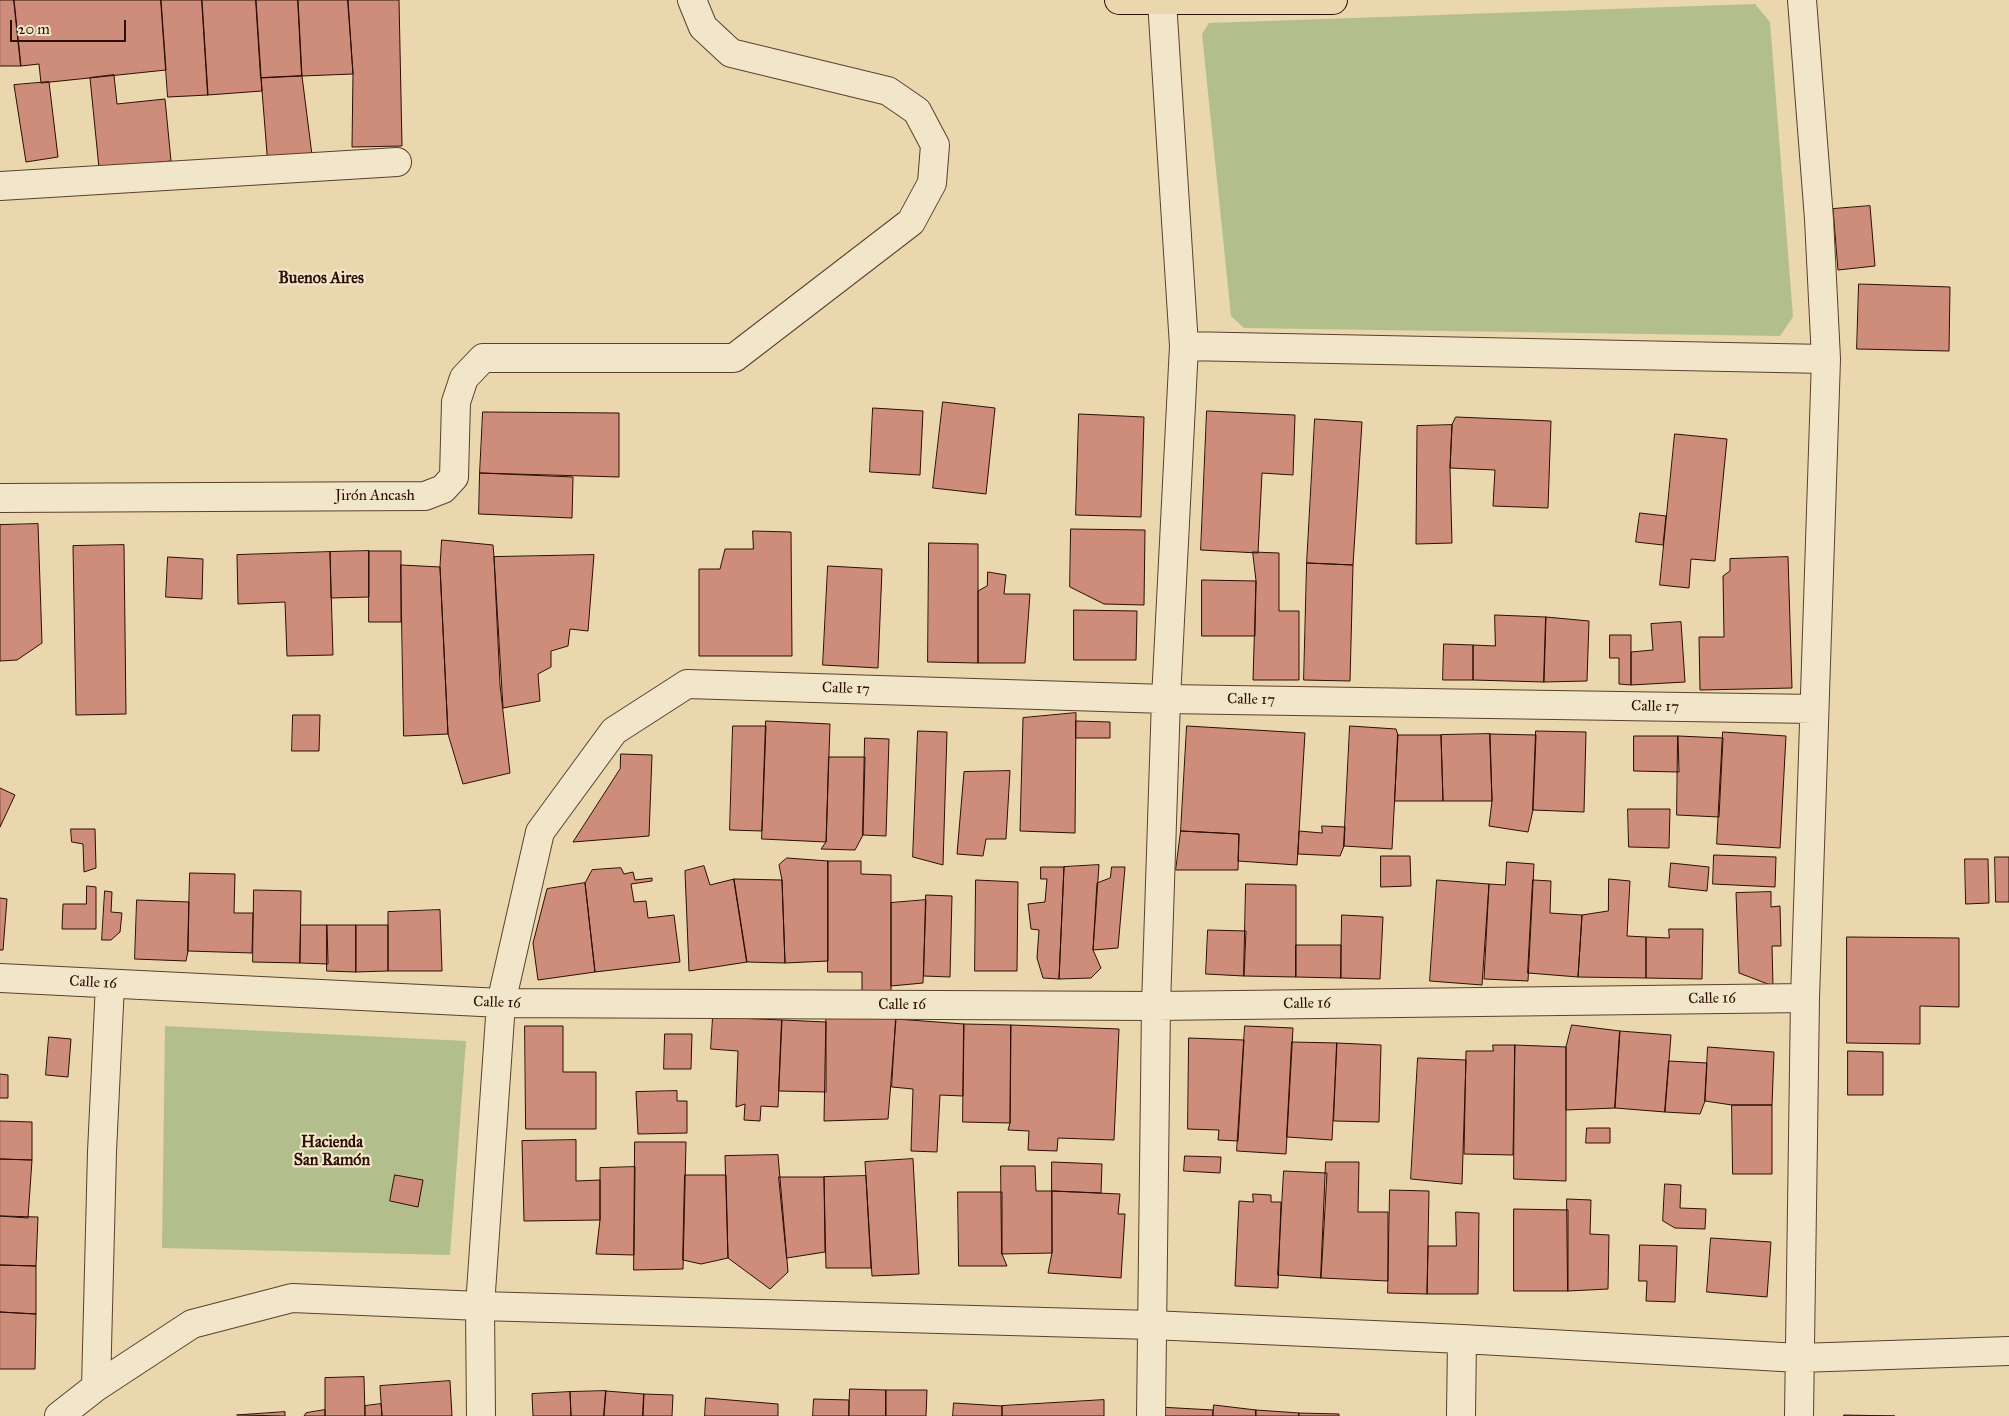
<!DOCTYPE html>
<html>
<head>
<meta charset="utf-8">
<style>
  body { margin:0 }
  #map { position:relative; width:2009px; height:1416px; overflow:hidden; background:#ead7ad; font-family:"IM FELL Great Primer",serif }
  canvas { display:block }
  .scale { position:absolute; left:10px; top:20px; width:116px; height:22px; box-sizing:border-box; border:2px solid #2d0e04; border-top:0; padding-left:6px; font-size:15px; line-height:18px; white-space:nowrap; color:#2d0e04; -webkit-text-stroke:4px #f1e5ca; paint-order:stroke }
</style>
</head>
<body>
<div id="map">
<canvas width="2009" height="1416"></canvas>
<div class="scale">20 m</div>
</div>
<script>
const g = document.querySelector('canvas').getContext('2d');
g.lineJoin = 'round';
function fill(path, color) { g.fillStyle = color; g.fill(path, 'evenodd'); }
function strokePath(path, color, width, dash) { g.strokeStyle = color; g.lineWidth = width; g.lineCap = dash ? 'butt' : 'round'; g.setLineDash(dash || []); g.stroke(path); }
function write(font, color, halo, rows, align = 'center') {
  g.font = font + ' "IM FELL Great Primer",serif'; g.lineWidth = 4.5; g.setLineDash([]); g.textBaseline = 'middle'; g.strokeStyle = halo; g.fillStyle = color; for (const [text, x, y, turn = 0] of rows) {
    g.save(); g.translate(x, y); g.rotate((+turn || 0) * Math.PI / 180); g.textAlign = isNaN(turn) ? turn : align; if (halo) g.strokeText(text, 0, 0); g.fillText(text, 0, 0); g.restore();
  }
}
const green = new Path2D(`
  M1755,4L1770,22L1793,317L1780,336L1244,328L1231,316L1202,34L1209,23Z
  M165,1026L466,1041L450,1255L162,1248Z`);
const building = new Path2D(`
  M0,0H14L21,66H0Z
  M14,0H161L166,70L41,83L39,64L21,66Z
  M161,0H202L208,95L168,97Z
  M202,0H256L262,91L208,95Z
  M256,0H298L302,76L261,78Z
  M298,0H348L353,74L302,76Z
  M348,0H399L402,146L352,147L353,74Z
  M114,75L117,104L165,99L171,161L99,168L90,78Z
  M302,76L313,163L268,166L261,78Z
  M49,82L58,157L26,162L14,85Z
  M1870,206L1875,266L1838,270L1833,209Z
  M1859,284L1950,287L1949,351L1857,349Z
  M943,402L995,408L986,494L933,488Z
  M873,408L923,411L920,475L870,472Z
  M1207,411L1295,415L1293,475L1262,473L1258,553L1201,550Z
  M483,412L619,413V477L480,473Z
  M1079,414L1144,417L1141,517L1076,515Z
  M1456,417L1551,421L1548,508L1493,506L1495,470L1450,468L1452,425Z
  M1315,419L1362,422L1353,565L1307,563Z
  M1452,425L1450,468L1452,543L1416,544L1417,426Z
  M1675,434L1727,439L1715,561L1691,559L1689,588L1660,585Z
  M480,473L573,477L572,518L479,514Z
  M1640,513L1666,516L1663,545L1636,542Z
  M38,524L42,643L17,660L0,661V525Z
  M1071,529L1145,530L1144,605L1104,604L1070,587Z
  M753,531L791,532L792,656H699V569H720L725,549H753Z
  M442,540L493,545L494,557L500,685L510,773L463,784L448,734L440,567Z
  M929,543L978,544V663L928,662Z
  M124,545L126,714L76,715L73,546Z
  M369,551V597L331,598L330,552Z
  M369,551H401V622H369Z
  M330,552L333,655L287,656L285,602L238,604L237,555Z
  M1253,552L1279,553V611H1299V680H1253L1256,581Z
  M594,555L588,631L570,629L568,646L551,651V667L538,674L540,701L503,708L494,557Z
  M168,557L203,559L202,599L166,597Z
  M1788,557L1792,688L1700,690L1699,637H1724L1723,576L1730,571V559Z
  M1307,563L1353,565L1350,681L1304,680Z
  M401,565L440,567L448,734L404,736Z
  M828,566L882,569L878,668L823,665Z
  M988,572L1006,575L1004,594H1030L1025,663H978V591L987,586Z
  M1202,580L1256,581L1255,636H1202Z
  M1074,610L1137,611L1136,660H1074Z
  M1495,615L1546,617L1544,682L1473,680V645L1495,646Z
  M1546,617L1589,621L1587,681L1544,682Z
  M1681,622L1685,682L1631,685V652L1653,650L1651,624Z
  M1610,635H1631V685L1619,684V658H1610Z
  M1444,644L1473,645V680H1443Z
  M1076,713L1075,833L1020,831L1023,718Z
  M293,715H320L319,751H292Z
  M766,721L830,724L826,842L762,839Z
  M1076,721L1110,722V738H1076Z
  M733,726H766L762,831L730,830Z
  M1187,726L1305,733L1297,865L1238,861L1239,834L1181,831Z
  M1350,726L1396,729L1398,735L1392,849L1344,846Z
  M918,731L947,732L943,865L913,857Z
  M1536,731L1586,732L1584,812L1533,810Z
  M1723,732L1786,736L1780,848L1717,844Z
  M1490,734L1536,735L1533,810L1528,832L1489,826L1492,801Z
  M1490,734L1492,801H1443L1441,735Z
  M1398,735H1441L1443,801H1395Z
  M1634,736H1678L1679,772L1634,771Z
  M1678,736L1723,738L1719,817L1677,815Z
  M865,738L889,739L886,836L863,835Z
  M621,754L652,755L649,836L573,842L620,769Z
  M829,757H865L863,835L855,850L821,849L826,842Z
  M1010,771L1006,839H986L983,856L957,854L964,772Z
  M0,788L15,795L0,827Z
  M1628,809H1670L1669,848L1629,847Z
  M1322,826L1345,827L1344,846L1340,856L1298,854L1299,831L1322,833Z
  M71,829H95L96,868L84,872L83,844L72,842Z
  M1181,831L1239,834L1238,870H1176Z
  M1714,855L1776,857L1775,887L1713,884Z
  M1381,856H1410L1411,886L1381,887Z
  M1995,857H2009V902H1996Z
  M787,858L828,861V961L785,963L782,880L779,865Z
  M1965,859H1988L1989,903L1966,904Z
  M828,861H861V874L891,875V994H862V972H828Z
  M1507,862L1534,864L1528,981L1484,979L1489,884L1505,885Z
  M1671,863L1709,867L1707,891L1669,887Z
  M1099,865L1093,950L1101,968L1091,978L1059,979L1064,867Z
  M704,866L710,885L734,879L747,962L689,971L685,871Z
  M1041,867H1064L1059,979L1043,978L1037,958L1039,930L1031,929L1028,904L1045,902L1047,879H1041Z
  M1112,867H1125L1118,948L1093,950L1097,883L1110,878Z
  M621,868L624,874L633,872L635,880L652,878V881L631,884L634,902L646,901L648,918L674,915L680,962L595,972L585,883L592,870Z
  M190,873L235,874L234,913H253L252,953L188,951Z
  M734,879L782,880L785,963L747,962Z
  M1609,879L1630,881L1627,936L1646,937V978L1578,977L1582,915L1608,911Z
  M976,880L1018,882L1017,971H975Z
  M1437,880L1489,884L1482,985L1430,981Z
  M1533,880L1551,881L1550,913L1582,915L1578,977L1528,973Z
  M585,883L595,972L538,980L533,943L547,889Z
  M1246,884L1296,885V977L1244,976Z
  M87,886L96,887V929H62L63,904H86Z
  M254,890L301,891L300,963L253,962Z
  M105,891L112,892L111,912L122,913L120,932L111,940H102Z
  M1771,892V907L1780,906L1781,946H1772L1773,986L1739,973L1736,893Z
  M926,895L952,896L950,977L924,976Z
  M0,898L7,899L3,950H0Z
  M137,900L189,902L188,951L186,961L135,959Z
  M926,900L923,983L891,986V903Z
  M440,910L442,971H388V912Z
  M1342,915L1383,917L1380,979L1341,978Z
  M301,925H327L328,964L300,963Z
  M327,925H356V972L327,971Z
  M356,925H388V971L356,972Z
  M1669,929H1703L1702,979L1646,978V937L1669,938Z
  M1208,930L1246,931L1244,976L1206,974Z
  M1847,937L1959,938V1007L1920,1006V1044L1847,1043Z
  M1296,945H1341V978L1296,977Z
  M894,1009L896,1019L888,1119L824,1121L826,1014Z
  M713,1017L782,1020L778,1107L761,1106L760,1121L744,1120L745,1104L736,1107L738,1051L711,1049Z
  M896,1019L964,1024L963,1096L940,1095L937,1152L911,1151L913,1089L892,1087Z
  M782,1020L826,1022V1092L779,1091Z
  M964,1024L1011,1025L1010,1123L963,1122Z
  M1011,1025L1119,1029L1114,1140L1058,1138L1057,1151L1028,1150L1029,1131L1008,1130L1010,1123Z
  M1572,1025L1620,1031L1615,1108L1566,1110V1047Z
  M525,1026H563V1072H596V1129H526Z
  M1245,1026L1293,1028L1286,1154L1237,1151Z
  M1620,1031L1671,1035L1665,1112L1615,1108Z
  M665,1034H692L691,1069H664Z
  M49,1037L71,1039L68,1077L46,1075Z
  M1189,1038L1244,1040L1238,1141L1218,1140L1219,1130L1188,1129Z
  M1292,1042L1337,1043L1332,1140L1287,1137Z
  M1337,1043L1381,1045L1379,1122L1334,1121Z
  M1493,1045H1515L1513,1155L1464,1154L1466,1051H1493Z
  M1515,1045L1566,1047V1181L1514,1179Z
  M1708,1047L1774,1052L1772,1105H1732L1705,1101Z
  M1848,1051L1883,1052V1095H1848Z
  M1418,1058L1466,1060L1462,1184L1411,1179Z
  M1669,1061L1707,1063L1705,1101L1700,1114L1665,1112Z
  M0,1074L8,1075V1098H0Z
  M677,1091V1101H687V1133L638,1134L636,1092Z
  M1732,1105H1772V1174H1733Z
  M0,1121L32,1122V1160L0,1159Z
  M1587,1128H1610V1143H1586Z
  M576,1140V1181L600,1180V1220L524,1221L522,1141Z
  M635,1142H686L683,1269L634,1270Z
  M778,1155L788,1272L770,1289L728,1258L725,1156Z
  M1185,1156L1221,1157L1220,1173L1184,1171Z
  M0,1159L32,1160L28,1218L0,1216Z
  M913,1159L919,1274L872,1276L865,1162Z
  M1052,1162L1102,1164L1101,1193L1052,1191Z
  M1326,1162H1359L1358,1212H1388V1281L1321,1278Z
  M1001,1166H1035L1036,1191H1052V1253L1002,1254Z
  M635,1167L634,1255L596,1254L600,1220V1168Z
  M1284,1171L1327,1173L1321,1278L1278,1275Z
  M395,1175L423,1180L418,1207L390,1201Z
  M685,1175H726L728,1258L701,1264L683,1260Z
  M866,1176L871,1268H826L824,1177Z
  M779,1177H824L825,1252L787,1258Z
  M1665,1184L1681,1185L1680,1208L1706,1209L1705,1229L1675,1228L1663,1221Z
  M1390,1190L1429,1191L1427,1294L1388,1293Z
  M1052,1191L1120,1194L1118,1214H1125L1121,1278L1048,1273L1052,1253Z
  M958,1192H1002V1254L1007,1266H959Z
  M1253,1194L1271,1195V1202H1281L1278,1288L1235,1286L1239,1201L1253,1202Z
  M1567,1199L1591,1200L1590,1234L1609,1235L1608,1289L1568,1291Z
  M1514,1209L1568,1210V1291H1514Z
  M1456,1212L1479,1213L1478,1294H1427L1428,1246H1456Z
  M0,1216L38,1217L36,1266L0,1265Z
  M1711,1238L1771,1242L1767,1297L1707,1292Z
  M1640,1245L1677,1246L1675,1302L1646,1301L1647,1281H1639Z
  M0,1265L36,1266V1314L0,1312Z
  M0,1312L36,1314L35,1369H0Z
  M364,1377L365,1416H325V1378Z
  M450,1381L452,1416H382L380,1386Z
  M850,1389L886,1390V1416H849Z
  M886,1390H927L926,1416H886Z
  M606,1391L644,1394L643,1416H604Z
  M606,1391L604,1416H571L570,1392Z
  M570,1392L571,1416H533L532,1394Z
  M644,1394L673,1395L672,1416H643Z
  M706,1398L778,1404V1416H705Z
  M814,1399L849,1400V1416H813Z
  M1104,1400V1416H1002V1406Z
  M954,1403L1002,1406V1416H953Z
  M381,1404L382,1416H365V1406Z
  M1214,1405L1256,1410V1416H1213Z
  M1159,1407L1213,1410V1416H1159Z
  M325,1410V1416H304L306,1413Z
  M1256,1410L1299,1413V1416H1256Z
  M285,1412V1416L237,1415Z
  M1299,1413L1339,1414V1416H1299Z
  M1844,1415L1895,1416H1844Z`);
const minor = new Path2D(`
  M0,186L397,162
  M1184,346L1826,359
  M0,498L425,496L443,489L454,477L456,402L464,378L483,358H734L911,222L932,183L935,145L917,111L888,91L731,53L703,27L692,0
  M0,978L501,1003L1156,1006L1805,998
  M96,1387L102,1152L110,984
  M59,1416L96,1387L192,1324L292,1298L480,1306L1151,1325L1462,1339L1799,1358L2009,1351
  M481,1416L480,1306L501,1003L540,832L614,731L687,684L1166,699L1814,709
  M1151,1416L1156,1006L1166,699L1184,346L1162,1
  M1461,1416L1462,1339
  M1799,1416L1805,998L1826,359L1819,219L1802,0`);
const primary = new Path2D(`
  M1119,0H1333`);
const streetNames = [
  ["Jirón Ancash",375,496],
  ["Calle 17",846,689,2],
  ["Calle 17",1251,700,1],
  ["Calle 17",1655,707,1],
  ["Calle 16",93,983,3],
  ["Calle 16",1712,999,-1],
  ["Calle 16",497,1003,2],
  ["Calle 16",1307,1004,-1],
  ["Calle 16",902,1005]
];
const neighbourhoodNames = [
  ["Buenos Aires",321,279],
  ["Hacienda",332,1143],
  ["San Ramón",332,1161]
];
fill(green, '#b2bf8d');
fill(building, '#ce8c7b');
strokePath(building, '#2d0e04', 1);
strokePath(minor, '#5c402e', 30);
strokePath(primary, '#2d0e04', 30);
strokePath(minor, '#f1e5ca', 28);
strokePath(primary, '#ead7ad', 28);
write('15px', '#2d0e04', '#f1e5ca', streetNames);
write('bold 16px', '#2d0e04', '#f1e5ca', neighbourhoodNames);
</script>
</body>
</html>
